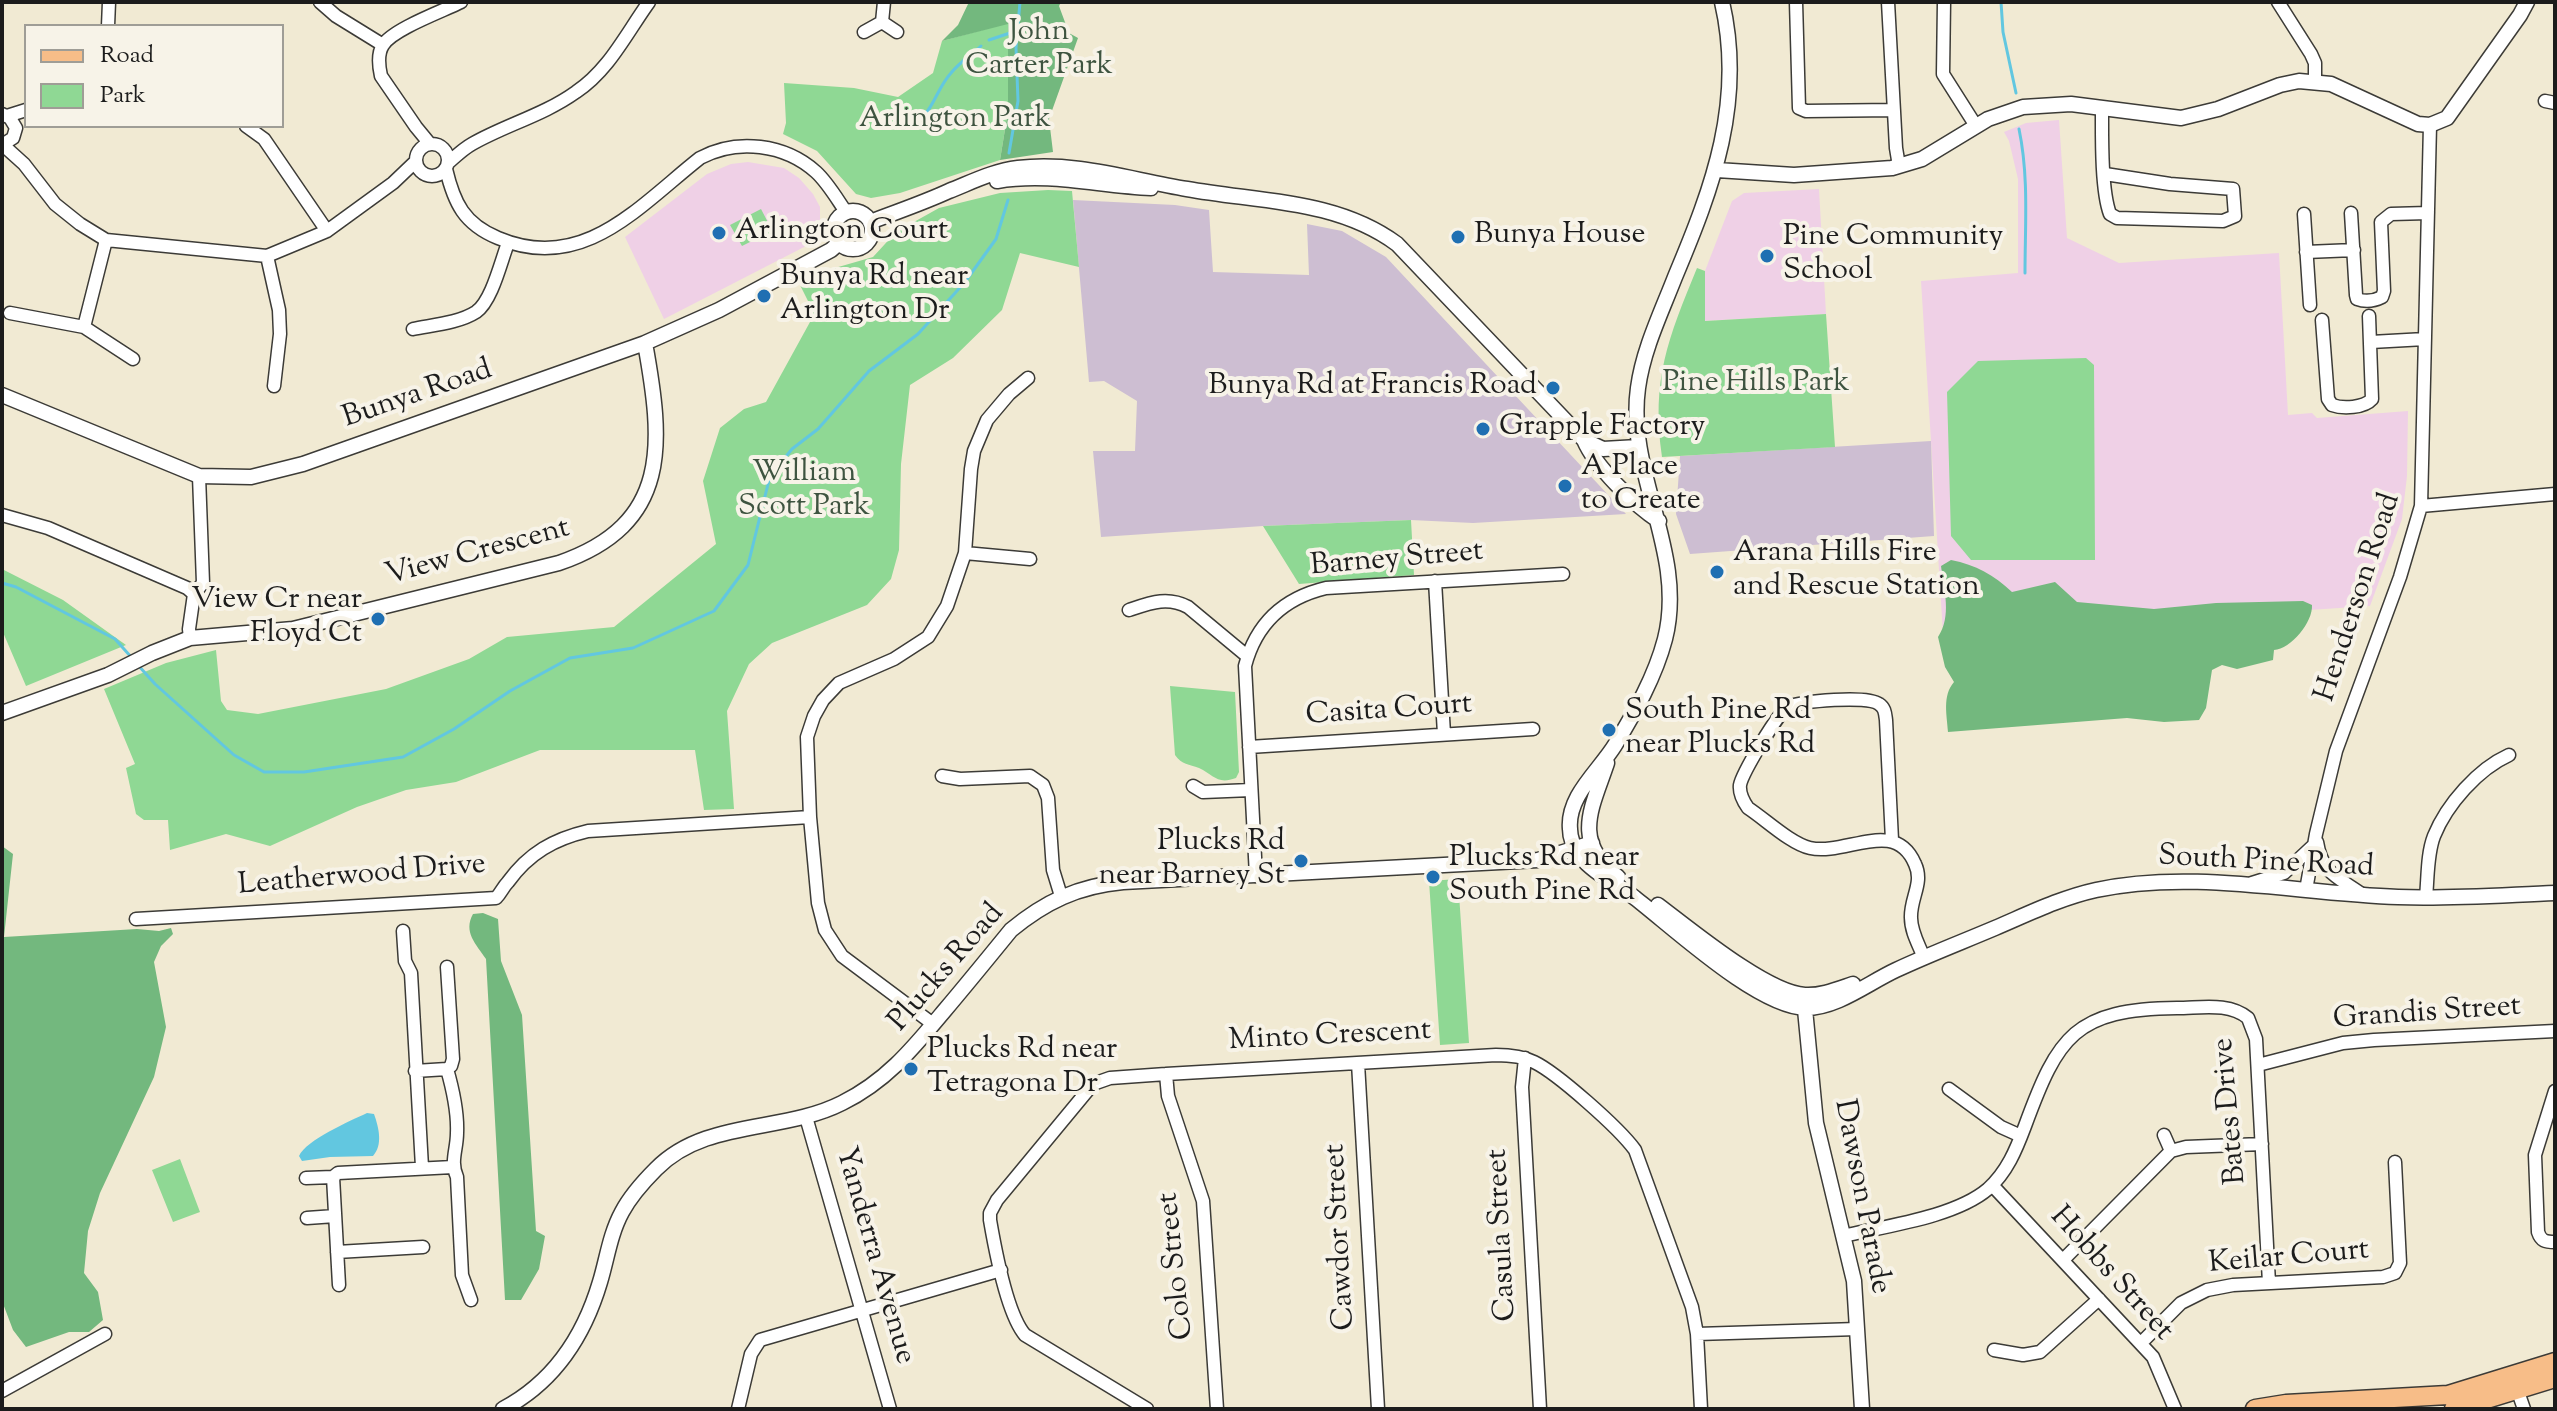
<!DOCTYPE html>
<html>
<head>
<meta charset="utf-8">
<style>
  body { margin:0 }
  #map { position:relative; width:2557px; height:1411px; overflow:hidden; background:#f1ead3; font-family:"Sorts Mill Goudy",serif }
  canvas { display:block }
  .frame { position:absolute; inset:0; border:4px solid #1c1c1c; pointer-events:none }
  .legend { position:absolute; left:24px; top:24px; width:260px; height:104px; box-sizing:border-box; background:#f7f3e8; border:2px solid #9f9d96; margin:0; padding:10px 14px; list-style:none; font-size:24px; color:#1c1c1c }
  .legend li { display:flex; align-items:center; gap:16px; height:40px }
  .legend b { width:40px; border:2px solid #9f9d96 }
</style>
</head>
<body>
<div id="map">
<canvas width="2557" height="1411"></canvas>
<div class="frame"></div>
<ul class="legend">
<li><b style="height:10px;background:#f7bd88"></b>Road</li>
<li><b style="height:22px;background:#8fd894"></b>Park</li>
</ul>
</div>
<script>
const g = document.querySelector('canvas').getContext('2d');
g.lineJoin = 'round';
function fill(path, color) { g.fillStyle = color; g.fill(path, 'evenodd'); }
function strokePath(path, color, width, dash) { g.strokeStyle = color; g.lineWidth = width; g.lineCap = dash ? 'butt' : 'round'; g.setLineDash(dash || []); g.stroke(path); }
function write(font, color, halo, rows, align = 'center') {
  g.font = font + ' "Sorts Mill Goudy",serif'; g.lineWidth = 8; g.setLineDash([]); g.textBaseline = 'middle'; g.strokeStyle = halo; g.fillStyle = color; for (const [text, x, y, turn = 0] of rows) {
    g.save(); g.translate(x, y); g.rotate((+turn || 0) * Math.PI / 180); g.textAlign = isNaN(turn) ? turn : align; if (halo) g.strokeText(text, 0, 0); g.fillText(text, 0, 0); g.restore();
  }
}
const built = new Path2D(`
  M2059,120L2067,238L2119,263L2279,253L2288,415L2312,413L2317,418L2408,411L2407,476L2402,519L2370,606L1943,634L1921,281L2018,273V179L2009,141L2004,132L2026,123Z
  M748,162L784,168L799,178L813,194L820,207V228L808,245L664,319L625,237L707,174L731,164Z
  M1819,189L1826,314L1704,321L1705,271L1732,201L1744,193Z`);
const industrial = new Path2D(`
  M1073,200L1175,205L1209,210L1213,272L1309,275L1307,224L1342,231L1386,257L1626,514L1473,523L1411,520L1263,526L1101,537L1093,451H1135L1137,401L1104,381L1089,382Z
  M1931,441L1934,536L1690,554L1676,514L1680,456Z`);
const green = new Path2D(`
  M1008,23V111L1000,160L900,193L871,198L856,194L817,151L783,134L786,123L784,83L854,88L898,97L933,73L942,41Z
  M1048,190L1072,191L1079,267L1020,253L1002,310L953,358L910,385L901,464L899,550L891,579L867,605L772,643L749,664L727,711L734,809L704,810L695,750H540L456,782L406,790L357,807L270,846L226,834L170,850L168,820H144L136,814L126,768L135,764L104,689L166,663L216,650L221,701L227,710L258,714L386,689L469,659L507,637L614,627L716,544L703,481L720,428L744,409L766,402L810,322V305L800,285L821,272L873,257L896,232L939,208L1000,193Z
  M761,209L774,234L759,242L752,241L742,246L730,225Z
  M1697,268L1705,271V321L1826,314L1835,447L1662,457C1651,379 1668,339 1697,268Z
  M2086,358L2094,365L2095,560H1971L1951,536L1947,392L1978,361Z
  M1411,520L1414,575L1299,584L1263,526Z
  M2,569L63,600L126,645L26,686L2,630Z
  M1170,686L1235,692L1239,772L1236,778C1217,785 1214,775 1199,768C1189,764 1182,765 1175,755Z
  M1458,879L1469,1043L1440,1045L1429,881Z
  M180,1159L200,1212L173,1222L152,1170Z`);
const forest = new Path2D(`
  M969,2H1061L1059,6L1069,33L1078,38L1049,119L1053,152L1000,160L1008,111V24L942,41L958,25Z
  M1951,560C1976,565 1994,575 2012,592L2055,582L2077,602L2154,609L2216,603L2303,601L2312,605C2313,622 2291,649 2274,650L2273,660L2237,669L2222,665L2212,670L2206,708L2199,720L2164,722L2127,718L1948,732C1947,715 1942,696 1954,682L1945,667L1938,637C1952,616 1944,590 1941,566Z
  M2,846L13,854L4,937L137,929L159,931L171,928L173,934L161,946L154,962L166,1027L154,1077L100,1193L88,1231L84,1273L98,1292L103,1320L89,1332H69L26,1347L13,1330L2,1301Z
  M483,913L498,919L501,961L522,1015L536,1231L545,1236L539,1269L521,1300H505L486,959C476,944 463,932 473,914Z`);
const water = new Path2D(`
  M367,1113L374,1114C379,1128 383,1145 373,1156L330,1157L302,1161L299,1156C306,1140 350,1121 367,1113Z`);
const stream = new Path2D(`
  M2001,2L2003,32L2016,93
  M989,40L1016,31
  M906,127C934,117 933,93 951,73C959,63 971,55 981,46
  M2019,129C2029,177 2025,225 2025,273
  M1009,153L1018,101L1016,48L1020,2
  M2,583L16,587L115,639L132,658
  M137,664L155,684L234,755L264,772H304L403,757L454,729L510,691L570,658L633,648L714,611L748,565L770,476L792,449L818,429L869,371L918,334L965,282L996,239L1008,200`);
const minor = new Path2D(`
  M320,2L336,16L383,45
  M1796,2L1799,108L1806,111L1894,110
  M1888,2L1896,148L1899,166
  M1944,2L1943,74L1976,126
  M2278,2L2311,54L2315,63V81
  M882,22L884,2
  M108,26L109,2
  M864,32L882,22L897,32
  M2545,101L2555,103
  M2102,108C2102,135 2101,190 2110,214L2117,218L2223,221L2235,216L2233,189L2170,184L2105,174
  M2,114L10,118L16,128L13,138L2,145
  M7,116L26,110
  M246,126L264,139L327,231
  M416 160a16 16 0 1 1 32 0a16 16 0 1 1-32 0Z
  M430,144L416,127L381,76C379,67 377,54 383,45C393,29 443,11 461,2
  M3,145L24,164L55,204L80,224L106,240L267,256L327,231L393,183L415,162
  M448,163C455,157 463,149 472,144C505,125 544,115 576,92C609,70 626,34 649,2
  M446,169C454,203 464,224 498,238C583,274 639,206 700,158C737,138 785,144 816,172C828,183 837,199 846,212
  M2351,213L2356,295L2357,299C2365,302 2374,301 2382,297L2384,291L2381,222L2391,214L2428,213
  M2304,214L2310,305
  M2306,252L2354,250
  M267,256L279,310L280,334L274,386
  M10,313L84,327L133,359
  M2322,320L2328,399L2332,405C2343,409 2364,408 2372,399L2369,316
  M84,327L106,240
  M413,329C432,325 459,323 476,312C492,301 501,261 508,243
  M2371,342L2425,339
  M2421,506L2555,494
  M2,515L48,528L187,588L194,594
  M965,553L1030,559
  M1435,581L1444,734
  M1129,610C1150,603 1167,596 1188,607L1247,656
  M190,638L189,629L194,594L203,583L199,476
  M1249,747L1533,729
  M942,776L960,779L1030,776L1043,785L1048,798L1053,870L1061,896
  M1193,786L1203,792L1251,790
  M1892,840L1886,720C1885,713 1885,708 1879,704C1867,695 1802,701 1788,707C1778,712 1742,774 1740,785C1739,794 1743,801 1748,808C1765,819 1791,844 1810,848C1846,856 1895,817 1915,864C1924,883 1910,898 1911,918C1911,932 1919,945 1924,958
  M2317,842C2322,874 2338,877 2363,895
  M1256,876L1245,666C1256,624 1284,598 1326,588L1563,574
  M2252,883L2284,873L2313,846
  M2306,890L2316,834L2336,751L2400,577L2421,506L2430,125
  M2426,897C2428,877 2427,854 2434,836C2447,804 2478,769 2509,755
  M136,919L496,898C501,893 503,887 508,882C529,853 554,839 588,831L810,817
  M403,931L405,961L411,973L422,1167
  M447,967L453,1059L451,1066L447,1069C453,1090 458,1111 457,1133C457,1150 450,1161 457,1177L462,1275L471,1300
  M933,1024L842,956L825,930L818,903L810,817L807,737L814,716L823,700L839,683L894,659L928,637L947,606L965,553L971,469L974,451L987,420L1009,394L1028,378
  M1525,1058L1522,1087L1540,1409
  M1358,1063L1378,1409
  M2258,1065L2343,1043L2374,1040L2555,1031
  M415,1071L447,1069
  M1166,1074L1168,1096L1203,1201L1217,1409
  M1949,1089L2001,1127L2021,1136
  M2555,1091L2535,1155L2538,1232C2541,1241 2545,1242 2555,1242
  M806,1117L890,1409
  M2164,1135L2171,1151
  M306,1178L333,1177
  M1992,1185L2153,1357L2175,1409
  M307,1218L335,1216
  M1843,1236C1886,1226 1955,1217 1988,1189C2007,1172 2016,1150 2025,1126C2058,1036 2075,1009 2177,1008C2201,1008 2229,1002 2248,1018L2256,1039L2269,1283
  M337,1252L423,1247
  M2063,1260L2171,1151L2186,1147L2262,1144
  M339,1285L333,1177L338,1173L453,1167
  M1697,1334L1857,1329
  M2141,1343L2181,1303L2207,1290L2233,1285L2383,1277L2395,1273L2400,1263L2395,1162
  M1994,1350L2023,1355L2040,1352L2099,1299
  M2516,1386L2524,1409
  M2,1391L105,1334
  M738,1409L751,1354L760,1340L1001,1270
  M1147,1409L1025,1335C1007,1314 995,1249 990,1220V1213L997,1200L1093,1084L1110,1078L1166,1074L1496,1055C1509,1055 1522,1056 1534,1062C1557,1073 1619,1128 1635,1150L1692,1307L1697,1334L1701,1409`);
const tertiary = new Path2D(`
  M1722,2C1745,101 1713,187 1675,277C1661,313 1643,350 1638,388C1626,474 1687,552 1665,639C1655,677 1635,712 1615,745C1599,771 1567,796 1570,829C1570,839 1575,849 1580,856C1594,874 1618,884 1635,898C1674,928 1758,1007 1806,1008C1837,1008 1868,983 1896,970C1928,955 1962,942 1995,928C2028,914 2060,898 2096,890C2193,869 2299,894 2398,897C2450,899 2503,895 2555,893
  M1717,170L1794,175L1892,168L1922,159L1988,119L2023,107L2071,104L2181,118L2218,109L2280,85L2299,81L2331,84L2418,124L2430,125L2447,118L2520,15L2527,2
  M997,181C1050,172 1099,186 1151,188
  M834 230a19 19 0 1 1 38 0a19 19 0 1 1-38 0Z
  M870,222C896,212 923,203 949,191C972,182 993,171 1018,168C1076,161 1131,180 1187,189C1258,202 1336,199 1397,244L1584,440L1603,449L1638,447
  M2,395L199,476L251,477L303,464L645,343L719,310L831,250L839,243
  M1584,440C1595,466 1634,505 1659,521
  M2,713L108,675L152,653L190,638L293,629L559,563C672,524 663,443 645,343
  M1607,763C1592,808 1571,841 1618,877
  M1658,905C1690,929 1767,993 1805,995C1821,996 1838,989 1853,984
  M1804,999L1816,1123L1854,1281L1862,1409
  M503,1409C554,1382 584,1336 600,1282C607,1259 610,1234 622,1212C630,1197 643,1182 656,1169C705,1119 783,1133 842,1103C887,1081 914,1047 945,1010C967,984 989,957 1011,930C1045,902 1078,886 1123,882L1538,860L1592,843`);
const primary = new Path2D(`
  M2255,1409L2286,1404L2448,1395L2555,1362
  M2454,1409L2555,1378`);
const markers = [
  [719,233,8,"#1f6fb2"],
  [1458,237,8,"#1f6fb2"],
  [1767,256,8,"#1f6fb2"],
  [764,296,8,"#1f6fb2"],
  [1553,388,8,"#1f6fb2"],
  [1483,429,8,"#1f6fb2"],
  [1565,486,8,"#1f6fb2"],
  [1717,572,8,"#1f6fb2"],
  [378,619,8,"#1f6fb2"],
  [1609,730,8,"#1f6fb2"],
  [1301,861,8,"#1f6fb2"],
  [1433,877,8,"#1f6fb2"],
  [911,1069,8,"#1f6fb2"]
];
const parkNames = [
  ["John",1039,34],
  ["Carter Park",1039,68],
  ["Arlington Park",955,121],
  ["Pine Hills Park",1756,385],
  ["William",804,475],
  ["Scott Park",804,509]
];
const poiNames = [
  ["Arlington Court",735,233],
  ["Bunya House",1474,237],
  ["Pine Community",1783,239],
  ["School",1783,273],
  ["Bunya Rd near",780,279],
  ["Arlington Dr",780,313],
  ["Bunya Rd at Francis Road",1537,388,"right"],
  ["Grapple Factory",1499,429],
  ["A Place",1581,469],
  ["to Create",1581,503],
  ["Arana Hills Fire",1733,555],
  ["and Rescue Station",1733,589],
  ["View Cr near",362,602,"right"],
  ["Floyd Ct",362,636,"right"],
  ["South Pine Rd",1625,713],
  ["near Plucks Rd",1625,747],
  ["Plucks Rd",1285,844,"right"],
  ["near Barney St",1285,878,"right"],
  ["Plucks Rd near",1449,860],
  ["South Pine Rd",1449,894],
  ["Plucks Rd near",927,1052],
  ["Tetragona Dr",927,1086]
];
const streetNames = [
  ["Bunya Road",418,396,-19],
  ["View Crescent",478,554,-15],
  ["Barney Street",1397,561,-5],
  ["Henderson Road",2360,598,-72],
  ["Casita Court",1389,712,-4],
  ["South Pine Road",2266,864,3],
  ["Leatherwood Drive",362,877,-5],
  ["Plucks Road",948,969,-49],
  ["Grandis Street",2427,1015,-4],
  ["Minto Crescent",1330,1038,-3],
  ["Bates Drive",2232,1111,-95],
  ["Dawson Parade",1860,1197,79],
  ["Casula Street",1504,1235,-93],
  ["Cawdor Street",1342,1237,-93],
  ["Yanderra Avenue",873,1256,74],
  ["Keilar Court",2289,1259,-5],
  ["Colo Street",1178,1266,-96],
  ["Hobbs Street",2110,1275,48]
];
fill(built, '#efd0e6');
fill(industrial, '#cdbed2');
fill(green, '#8fd894');
fill(forest, '#73b87e');
fill(water, '#62c7e0');
strokePath(stream, '#62c7e0', 3);
strokePath(minor, '#3c3b37', 15);
strokePath(tertiary, '#3c3b37', 17);
strokePath(primary, '#3c3b37', 21);
strokePath(minor, '#fff', 12);
strokePath(tertiary, '#fff', 14);
strokePath(primary, '#f7bd88', 18);
for (const [x, y, r, color] of markers) { const dot = new Path2D(); dot.arc(x, y, r, 0, 2 * Math.PI); g.fillStyle = color; g.fill(dot); strokePath(dot, '#f7f3e8', 3); }
write('30px', '#3e5440', '#f7f3e8', parkNames);
write('30px', '#1c1c1c', '#f7f3e8', poiNames, 'left');
write('30px', '#1c1c1c', '#f7f3e8', streetNames);
</script>
</body>
</html>
